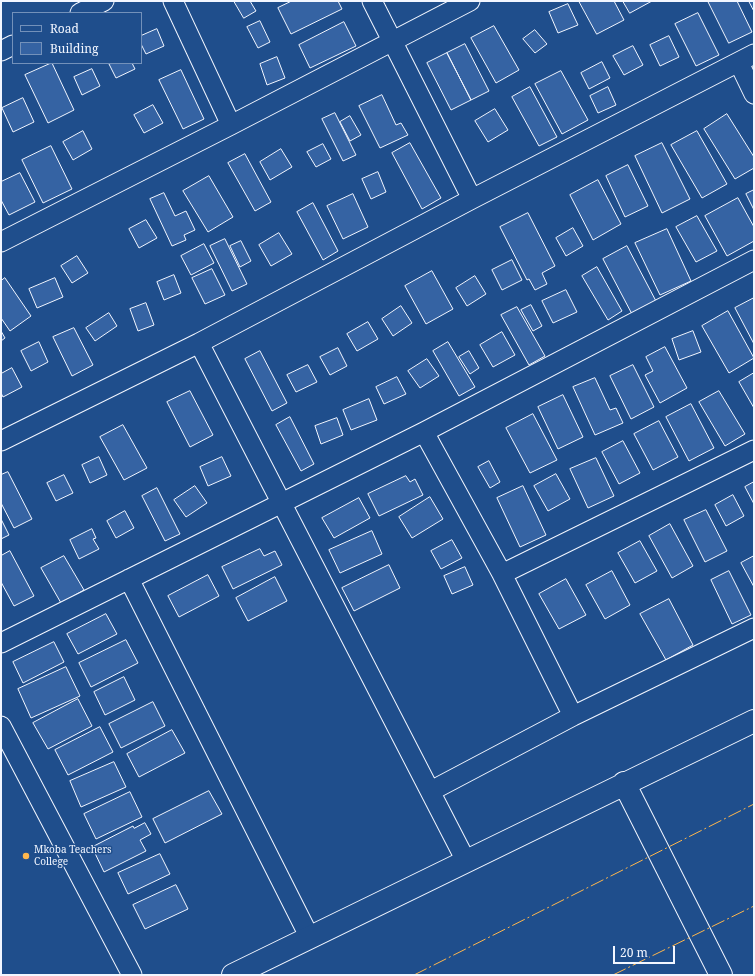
<!DOCTYPE html>
<html>
<head>
<meta charset="utf-8">
<style>
  body { margin:0 }
  #map { position:relative; width:755px; height:976px; overflow:hidden; background:#1f4e8c; font-family:"Noto Serif",serif }
  canvas { display:block }
  .frame { position:absolute; inset:0; border:2px solid #f2f6ff; pointer-events:none }
  .legend { position:absolute; left:12px; top:12px; width:130px; height:52px; box-sizing:border-box; background:#1f4e8c; border:1px solid #7391ba; margin:0; padding:5px 7px; list-style:none; font-size:12px; color:#f2f6ff }
  .legend li { display:flex; align-items:center; gap:8px; height:20px }
  .legend b { width:20px; border:1px solid #7391ba }
  .scale { position:absolute; left:613px; top:946px; width:62px; height:18px; box-sizing:border-box; border:2px solid #f2f6ff; border-top:0; padding-left:5px; font-size:12px; line-height:14px; white-space:nowrap; color:#f2f6ff; -webkit-text-stroke:3px #1f4e8c; paint-order:stroke }
</style>
</head>
<body>
<div id="map">
<canvas width="755" height="976"></canvas>
<div class="frame"></div>
<ul class="legend">
<li><b style="height:5px;background:#1f4e8c"></b>Road</li>
<li><b style="height:11px;background:#3563a3"></b>Building</li>
</ul>
<div class="scale">20 m</div>
</div>
<script>
const g = document.querySelector('canvas').getContext('2d');
g.lineJoin = 'round';
function fill(path, color) { g.fillStyle = color; g.fill(path, 'evenodd'); }
function strokePath(path, color, width, dash) { g.strokeStyle = color; g.lineWidth = width; g.lineCap = dash ? 'butt' : 'round'; g.setLineDash(dash || []); g.stroke(path); }
function write(font, color, halo, rows, align = 'center') {
  g.font = font + ' "Noto Serif",serif'; g.lineWidth = 3; g.setLineDash([]); g.textBaseline = 'middle'; g.strokeStyle = halo; g.fillStyle = color; for (const [text, x, y, turn = 0] of rows) {
    g.save(); g.translate(x, y); g.rotate((+turn || 0) * Math.PI / 180); g.textAlign = isNaN(turn) ? turn : align; if (halo) g.strokeText(text, 0, 0); g.fillText(text, 0, 0); g.restore();
  }
}
const building = new Path2D(`
  M234,1H250L256,11L244,18Z
  M292,1H338L342,9L291,34L278,8Z
  M579,1H614L624,20L597,34Z
  M623,1H652L630,13Z
  M708,1H737L752,32L729,43Z
  M749,1H754V11Z
  M568,4L578,25L558,33L549,12Z
  M698,13L719,55L696,66L675,24Z
  M260,21L270,42L258,48L247,27Z
  M344,22L356,46L310,68L299,45Z
  M494,26L519,70L496,83L471,38Z
  M157,29L164,46L146,54L141,44V36Z
  M535,30L547,44L535,53L523,39Z
  M669,36L679,57L660,66L650,45Z
  M465,44L489,91L471,100L447,53Z
  M633,46L643,65L624,75L613,56Z
  M447,53L471,100L451,110L427,63Z
  M277,57L285,78L267,85L260,64Z
  M602,62L610,78L589,89L581,73Z
  M52,63L74,110L48,123L25,75Z
  M132,63L135,69L116,78L109,64Z
  M92,69L100,86L82,95L74,77Z
  M181,70L204,119L183,129L159,80Z
  M561,71L588,120L562,134L535,84Z
  M530,87L557,137L539,146L512,97Z
  M608,87L616,105L598,113L590,96Z
  M382,95L396,125L401,123L408,135L380,148L359,106Z
  M23,98L34,122L13,132L2,108Z
  M153,105L163,123L144,133L134,115Z
  M495,109L508,130L488,142L475,121Z
  M335,113L356,155L343,161L322,119Z
  M727,114L754,157V168L735,179L704,129Z
  M350,116L361,135L350,141L340,122Z
  M83,131L92,149L73,160L63,142Z
  M697,131L727,184L702,198L671,145Z
  M410,143L441,198L422,209L392,153Z
  M662,143L690,199L662,213L635,156Z
  M323,144L331,159L316,167L307,152Z
  M51,146L72,189L43,203L22,160Z
  M281,149L292,167L270,180L260,162Z
  M245,154L271,202L255,211L228,163Z
  M628,165L648,206L625,217L606,176Z
  M378,172L386,192L371,199L362,179Z
  M20,173L35,202L9,215L1,200V182Z
  M209,176L233,217L208,232L183,191Z
  M598,180L621,224L593,240L570,195Z
  M754,190V210L746,194Z
  M164,193L175,216L186,211L195,230L184,235L186,240L172,246L150,199Z
  M353,194L368,227L343,239L327,206Z
  M738,198L754,227V241L727,256L705,216Z
  M313,203L338,251L323,260L297,212Z
  M528,213L555,266L542,273L547,284L535,290L529,279L527,280L500,227Z
  M697,216L717,251L696,262L676,227Z
  M146,220L157,238L139,248L129,229Z
  M573,228L583,246L566,256L556,238Z
  M667,229L691,281L660,295L635,243Z
  M279,233L292,254L271,266L259,245Z
  M225,239L247,284L232,291L210,246Z
  M241,241L251,261L240,267L230,246Z
  M204,244L214,263L191,275L181,256Z
  M627,246L657,303L633,316L603,259Z
  M77,256L88,273L72,283L61,266Z
  M512,260L522,280L502,290L492,270Z
  M597,267L622,311L608,320L582,276Z
  M212,269L225,295L205,304L192,278Z
  M432,271L453,309L426,324L405,286Z
  M174,275L181,293L164,300L157,282Z
  M475,276L486,294L467,306L456,288Z
  M5,278L31,316L10,331L1,318V281Z
  M55,278L63,297L37,308L29,289Z
  M566,290L577,312L553,323L542,301Z
  M754,298V344L735,308Z
  M146,303L154,325L138,331L130,309Z
  M531,305L542,326L533,331L521,310Z
  M401,306L412,323L393,336L382,319Z
  M517,307L545,356L529,365L501,315Z
  M728,311L754,358L729,373L702,326Z
  M109,313L117,326L95,341L86,328Z
  M368,322L378,339L357,351L347,334Z
  M74,328L93,365L72,376L53,337Z
  M1,331L5,338L1,341Z
  M693,331L701,352L679,360L672,339Z
  M502,332L515,355L493,367L480,345Z
  M39,342L48,362L31,371L21,351Z
  M448,342L475,387L459,396L433,351Z
  M665,347L687,388L660,403L645,375L653,371L646,357Z
  M338,348L347,366L330,375L320,357Z
  M260,351L287,403L272,411L245,359Z
  M469,351L479,368L470,374L459,357Z
  M427,359L439,376L420,388L408,371Z
  M308,365L317,382L296,392L287,375Z
  M633,365L654,407L631,419L610,376Z
  M12,368L22,387L3,397L1,393V374Z
  M754,373V408L739,382Z
  M397,377L406,394L384,404L376,387Z
  M595,378L610,410L616,408L623,423L595,435L573,387Z
  M190,391L213,435L190,447L167,402Z
  M719,391L745,434L725,446L699,402Z
  M563,395L583,437L558,449L538,407Z
  M369,399L377,420L351,430L343,410Z
  M691,404L714,448L689,461L666,417Z
  M533,414L557,460L530,473L506,428Z
  M290,417L314,464L301,471L276,425Z
  M337,418L343,435L321,444L315,426Z
  M659,421L678,457L653,470L634,434Z
  M123,425L147,468L124,480L100,437Z
  M623,441L640,473L619,484L602,452Z
  M99,457L107,475L90,483L82,465Z
  M222,457L231,476L208,486L200,467Z
  M596,458L614,496L588,508L570,469Z
  M489,461L500,482L490,488L478,467Z
  M8,472L32,519L14,528L1,503V475Z
  M556,474L570,499L548,511L534,486Z
  M64,475L73,493L56,501L47,483Z
  M406,476L410,482L415,479L423,495L379,516L368,494Z
  M754,482V504L745,487Z
  M195,486L207,503L186,517L174,500Z
  M523,486L546,535L520,547L497,498Z
  M157,488L180,534L165,541L142,496Z
  M733,495L744,516L726,526L715,505Z
  M430,497L443,519L412,538L399,517Z
  M359,498L370,518L334,538L322,518Z
  M706,510L727,551L705,562L684,520Z
  M125,511L134,528L116,538L107,521Z
  M1,519L9,535L1,539Z
  M670,524L693,566L672,578L649,536Z
  M92,529L96,538L93,539L99,549L79,559L70,540Z
  M372,531L382,554L340,573L329,550Z
  M452,540L462,558L441,569L431,551Z
  M640,541L657,571L635,583L618,553Z
  M260,549L264,556L275,551L282,565L233,589L222,567Z
  M10,551L34,596L14,606L1,582V556Z
  M64,556L84,590L61,603L41,568Z
  M754,556V587L741,563Z
  M389,565L400,588L354,611L342,588Z
  M465,567L473,585L452,594L444,576Z
  M612,571L630,605L605,619L586,585Z
  M729,571L751,615L732,624L711,580Z
  M208,575L219,596L179,617L168,596Z
  M275,577L287,601L248,621L236,598Z
  M566,579L586,615L559,629L539,594Z
  M669,599L693,645L666,660L640,614Z
  M106,614L117,634L78,654L67,634Z
  M126,640L138,663L91,687L79,663Z
  M54,642L64,662L23,683L13,662Z
  M66,667L80,696L31,718L18,689Z
  M124,677L135,700L105,715L94,692Z
  M78,699L92,726L48,749L33,723Z
  M153,702L165,726L121,748L109,724Z
  M100,727L113,752L68,775L55,750Z
  M172,730L185,753L139,777L127,754Z
  M114,762L126,787L81,807L70,781Z
  M209,791L222,814L165,843L153,819Z
  M130,792L142,817L96,839L84,814Z
  M145,823L151,834L140,840L146,851L104,872L92,847L133,826L134,828Z
  M160,854L170,874L128,894L118,873Z
  M176,885L188,909L145,929L133,905Z`);
const minor = new Path2D(`
  M173,1L231,125
  M372,1L472,199
  M80,13L104,1
  M1,51L13,45
  M739,63L754,94
  M1,242L231,125L470,1
  M199,343L466,861
  M424,432L502,574L573,716
  M1,441L199,343L472,199L754,54
  M502,574L754,450
  M129,579L310,938
  M1,643L424,432L754,260
  M1,726L132,975
  M431,791L573,716L754,628`);
const tertiary = new Path2D(`
  M624,783L721,975
  M233,975L754,721`);
const power = new Path2D(`
  M414,975L754,804
  M613,975L754,906`);
const markers = [
  [26,856,4,"#ffb74d"]
];
const poiNames = [
  ["Mkoba Teachers",34,850],
  ["College",34,862]
];
fill(building, '#3563a3');
strokePath(building, '#f2f6ff', 1);
strokePath(minor, '#f2f6ff', 21);
strokePath(tertiary, '#f2f6ff', 24);
strokePath(minor, '#1f4e8c', 19);
strokePath(tertiary, '#1f4e8c', 22);
strokePath(power, '#ffb74d', 1, [14, 3, 2, 3]);
for (const [x, y, r, color] of markers) { const dot = new Path2D(); dot.arc(x, y, r, 0, 2 * Math.PI); g.fillStyle = color; g.fill(dot); strokePath(dot, '#1f4e8c', 1.5); }
write('10px', '#f2f6ff', '#1f4e8c', poiNames, 'left');
</script>
</body>
</html>
